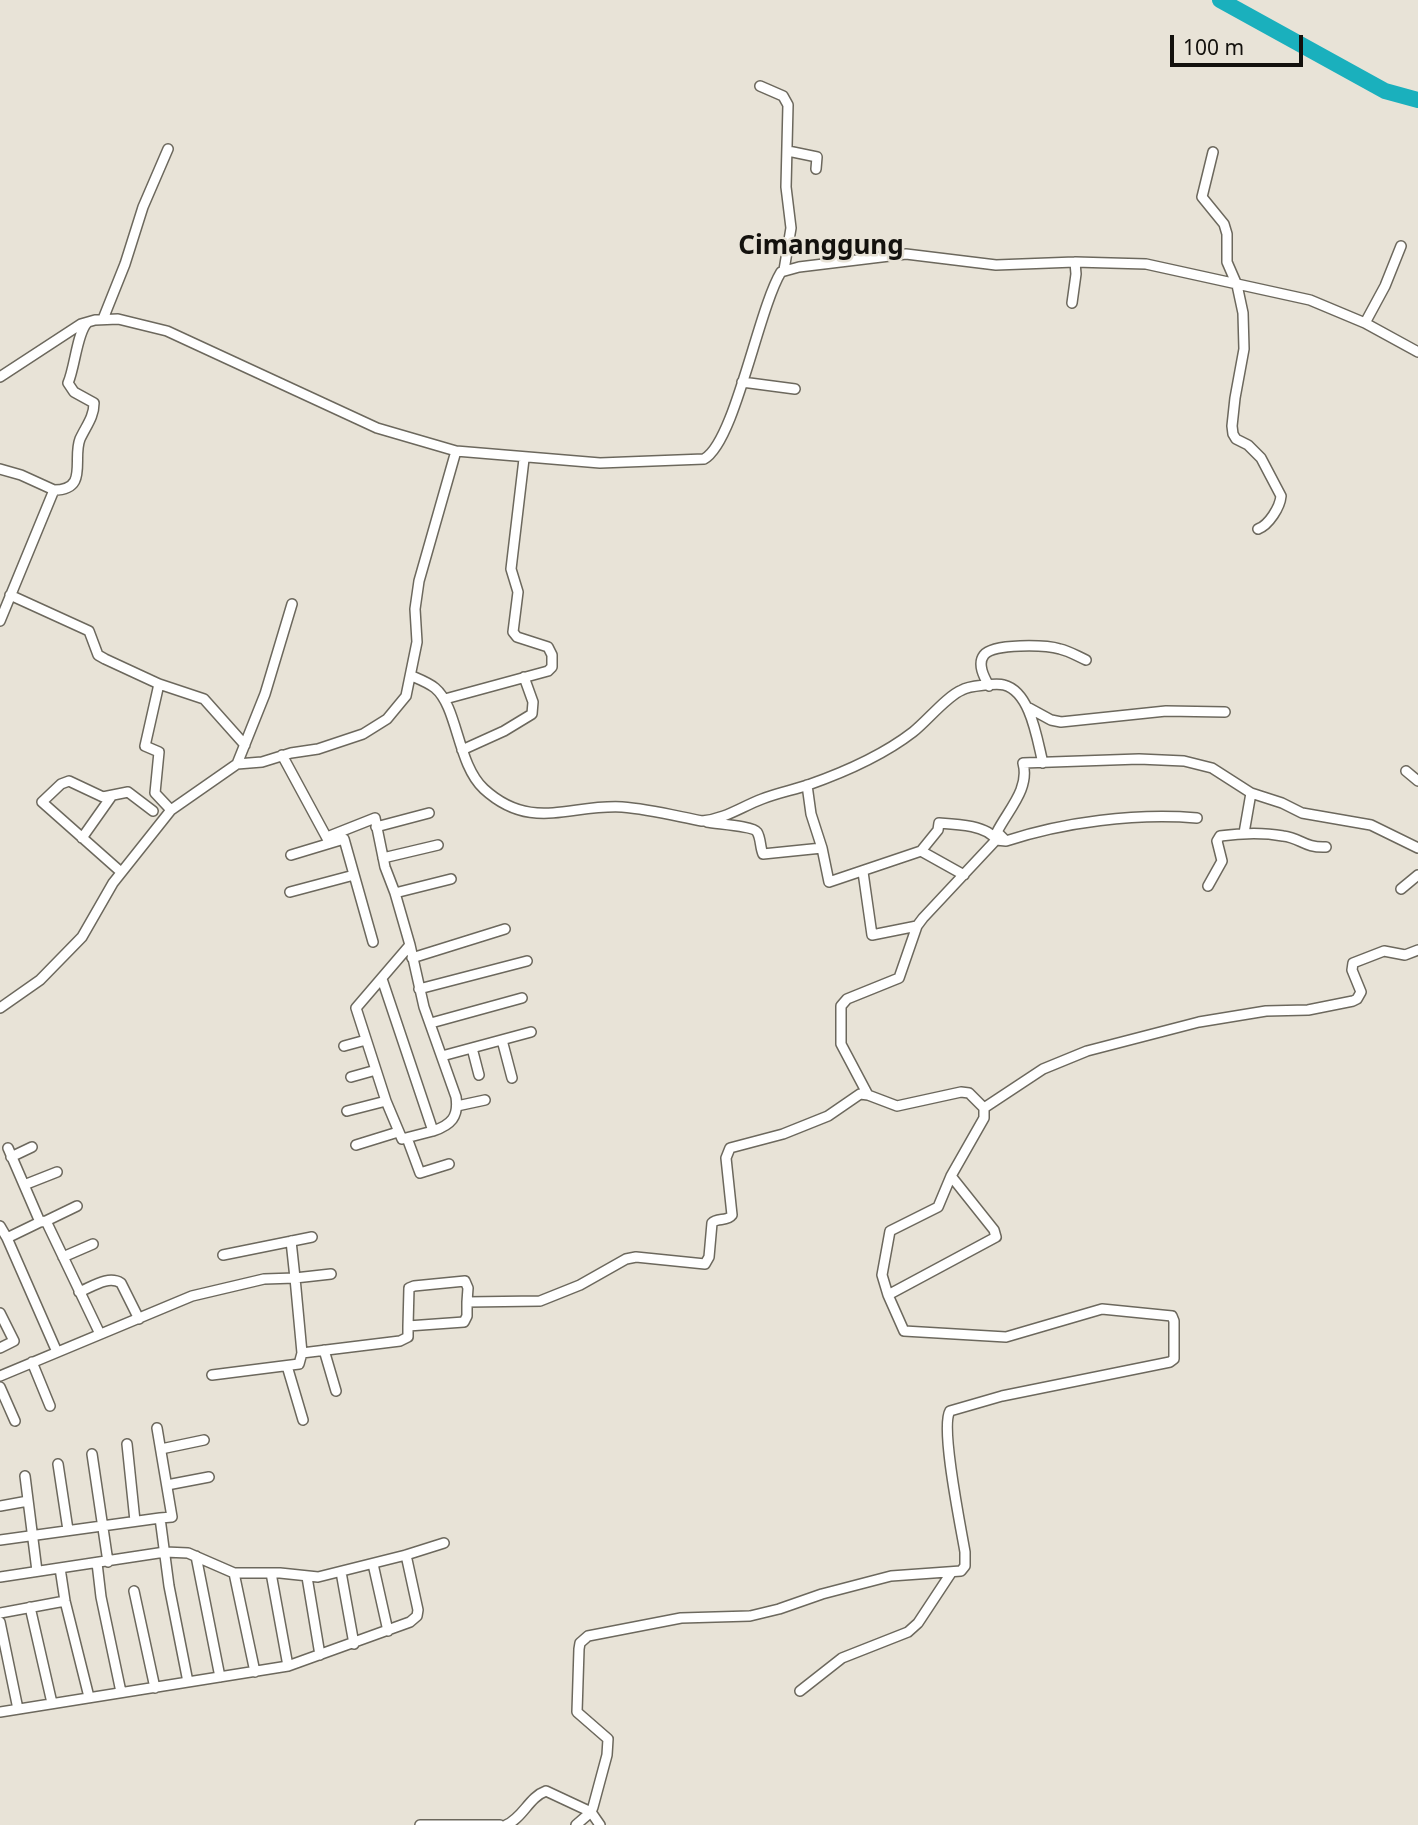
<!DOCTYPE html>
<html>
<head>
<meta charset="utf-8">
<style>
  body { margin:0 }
  #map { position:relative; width:1418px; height:1825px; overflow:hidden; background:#e8e3d7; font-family:"Noto Sans",sans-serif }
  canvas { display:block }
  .scale { position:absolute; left:1170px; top:35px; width:133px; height:32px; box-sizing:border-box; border:4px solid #13110d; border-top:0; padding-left:9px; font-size:21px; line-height:24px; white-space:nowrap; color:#13110d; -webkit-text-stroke:5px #e8e3d7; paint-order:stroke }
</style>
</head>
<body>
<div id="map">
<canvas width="1418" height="1825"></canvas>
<div class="scale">100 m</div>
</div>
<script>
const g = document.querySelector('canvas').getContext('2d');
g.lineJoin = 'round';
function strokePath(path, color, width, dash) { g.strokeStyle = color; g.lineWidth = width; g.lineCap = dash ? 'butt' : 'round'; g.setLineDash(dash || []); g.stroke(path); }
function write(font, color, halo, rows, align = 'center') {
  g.font = font + ' "Noto Sans",sans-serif'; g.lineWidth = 5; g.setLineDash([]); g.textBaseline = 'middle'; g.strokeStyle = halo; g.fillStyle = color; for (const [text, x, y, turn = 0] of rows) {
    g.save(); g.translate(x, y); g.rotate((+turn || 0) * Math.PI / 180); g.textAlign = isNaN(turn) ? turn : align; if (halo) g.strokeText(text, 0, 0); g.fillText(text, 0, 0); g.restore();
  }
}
const river = new Path2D(`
  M1220,0L1385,91L1418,100`);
const minor = new Path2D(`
  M760,86L783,96L788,105L786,187L791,228L784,270
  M788,151L817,157L816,169
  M1213,152L1202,197L1224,224L1227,234V262L1237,285L1243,313L1244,349L1235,398L1232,426L1233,434L1236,439L1248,445L1261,458L1281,496C1280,507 1269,525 1258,529
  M1072,303L1076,274L1075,262
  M103,319L125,264L143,207L168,149
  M1365,323L1385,286L1401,246
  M0,377L81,324L95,320L118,319L167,331L377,428L456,451L600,463L704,459C735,442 758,310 781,272L799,267L906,254L996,265L1075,262L1146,264L1310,300L1365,323L1418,352
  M742,382L795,389
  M0,469L21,475L54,490
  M10,595L89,631L98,655L105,659L159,684L204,699L245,745
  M0,621L54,490C89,490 72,459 80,439C86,426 94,417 94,403L74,392L68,383C75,367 77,333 87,323
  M412,676C419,679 429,683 435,688C458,707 457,764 484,789C531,832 570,804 622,807C649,809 676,816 702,821C725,819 741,807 762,799C777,793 793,790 808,785C845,772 882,756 913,732C927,721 947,696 962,690C968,686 997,683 1004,685C1031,692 1037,740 1043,763
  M159,684L145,746L159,752L155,793L171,810
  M989,686C984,677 977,664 984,655C993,643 1046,645 1060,649C1069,651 1077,656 1086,660
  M445,699L548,671L552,667V655L548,647L517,637L513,632L518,592L511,569L524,459
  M1029,708L1051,720L1061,722L1166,711L1225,712
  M462,750L504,731L532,714L533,702L524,677
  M282,755L328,840
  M237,764L265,694L292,604
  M1406,771L1418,781
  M807,785L811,814L822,848
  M707,822C717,824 753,826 757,832C761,838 760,848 763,854L822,848L829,882L921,851L938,830L939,823C955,824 987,825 996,840
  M376,827L429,813
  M1244,833L1251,793
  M327,837L375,818L385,867L395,893
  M82,838L111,797
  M1006,841C1064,822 1135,813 1197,818
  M921,851L964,875
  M291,855L344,839L373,942
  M383,858L438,845
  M121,872L42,802L61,784L69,781L103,797L128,792L153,811
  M863,872L872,935L917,926
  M1208,886L1222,861L1217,841L1220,836C1241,833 1262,832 1283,836C1301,838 1304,848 1326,847
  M1401,889L1418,875
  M290,892L354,875
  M412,958L505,929
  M382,979L433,1131C451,1125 459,1117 456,1097L424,1007L410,945
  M419,989L527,961
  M0,1008L40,980L82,937L113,883L171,810L237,764L262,762L291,753L318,749L363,734L387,719L406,696L417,642L415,609L419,581L456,451
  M431,1023L522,998
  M502,1040L512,1078
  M344,1046L366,1040
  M472,1048L479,1075
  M442,1056L531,1032
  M351,1077L376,1070
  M868,1095L897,1106L961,1092L969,1093L984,1108L1043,1069L1087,1051L1199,1022L1266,1011L1308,1010L1353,1001L1357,999L1361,992L1352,970L1353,963L1384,951L1405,955L1418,950
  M386,1101L356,1008L410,945L395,893L451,879
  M457,1106L485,1100
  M347,1111L386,1101L402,1139L433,1131
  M407,1138L420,1173L449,1164
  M356,1145L398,1132
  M8,1148L40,1222
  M11,1157L32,1147
  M24,1185L57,1172
  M46,1221L77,1206
  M0,1226L7,1238
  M291,1241L295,1278L331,1274
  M223,1255L312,1237
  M63,1257L93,1244
  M79,1292C92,1287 108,1275 121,1283L139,1319
  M888,1295L882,1275L890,1231L938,1207L951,1176L984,1118V1108
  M0,1313L14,1341L0,1348
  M408,1326L409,1288L414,1286L465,1281L468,1288L467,1302
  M324,1350L336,1391
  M57,1352L7,1238L40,1222L46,1221L100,1334
  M32,1362L50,1406
  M287,1366L303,1420
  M212,1375L299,1364L302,1353
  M0,1376L192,1296L264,1279L295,1278L302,1353L400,1341L408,1337V1326L464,1322L467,1316V1302L540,1301L580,1285L626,1259L636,1257L705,1264L709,1257L712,1223C717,1217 727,1222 732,1215L726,1158L730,1148L783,1134L828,1116L860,1094L868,1095L841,1044V1006L847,999L899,978L917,926L923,918L996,840L1006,841L997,832C1008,810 1030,789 1023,763L1139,759L1184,761L1212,768L1251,793L1282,803L1302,813L1371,825L1418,848
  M0,1387L15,1421
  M157,1428L172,1517L160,1518L169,1586L188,1682
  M127,1444L135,1521
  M161,1449L204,1440
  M92,1454L108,1562
  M58,1464L68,1530
  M25,1476L37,1571
  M167,1485L209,1477
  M0,1506L28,1501
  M0,1540L160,1518
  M196,1556L220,1677
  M97,1563L101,1597L121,1692
  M373,1564L388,1631
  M60,1568L65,1601L89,1697
  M341,1572L354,1644
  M234,1573L255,1672
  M271,1573L288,1666
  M0,1577L165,1552L188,1553L234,1573H280L318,1577L406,1555L444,1543
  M307,1577L320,1655
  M134,1591L155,1688
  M30,1607L52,1703
  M0,1613L65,1601
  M0,1622L18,1709
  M800,1691L842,1658L908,1632L918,1623L951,1573
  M0,1712L288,1666L410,1622L417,1616L418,1610L406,1555
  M420,1825H500
  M506,1825C523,1818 529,1797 546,1791L591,1812L593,1807L607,1755L608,1739L577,1712L579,1649L580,1643L588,1636L681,1618L750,1616L779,1609L822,1594L891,1576L961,1571L965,1566V1552C961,1528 940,1427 950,1411L1002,1396L1170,1362L1174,1359V1321L1172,1316L1102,1309L1006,1337L904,1331L888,1295L996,1237L994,1230L951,1176
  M576,1825L591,1812L600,1825`);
const quarterNames = [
  ["Cimanggung",821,247]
];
strokePath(river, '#1ab0bd', 16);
strokePath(minor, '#6c685d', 12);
strokePath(minor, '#fff', 9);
write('bold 26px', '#13110d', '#e8e3d7', quarterNames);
</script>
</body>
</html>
